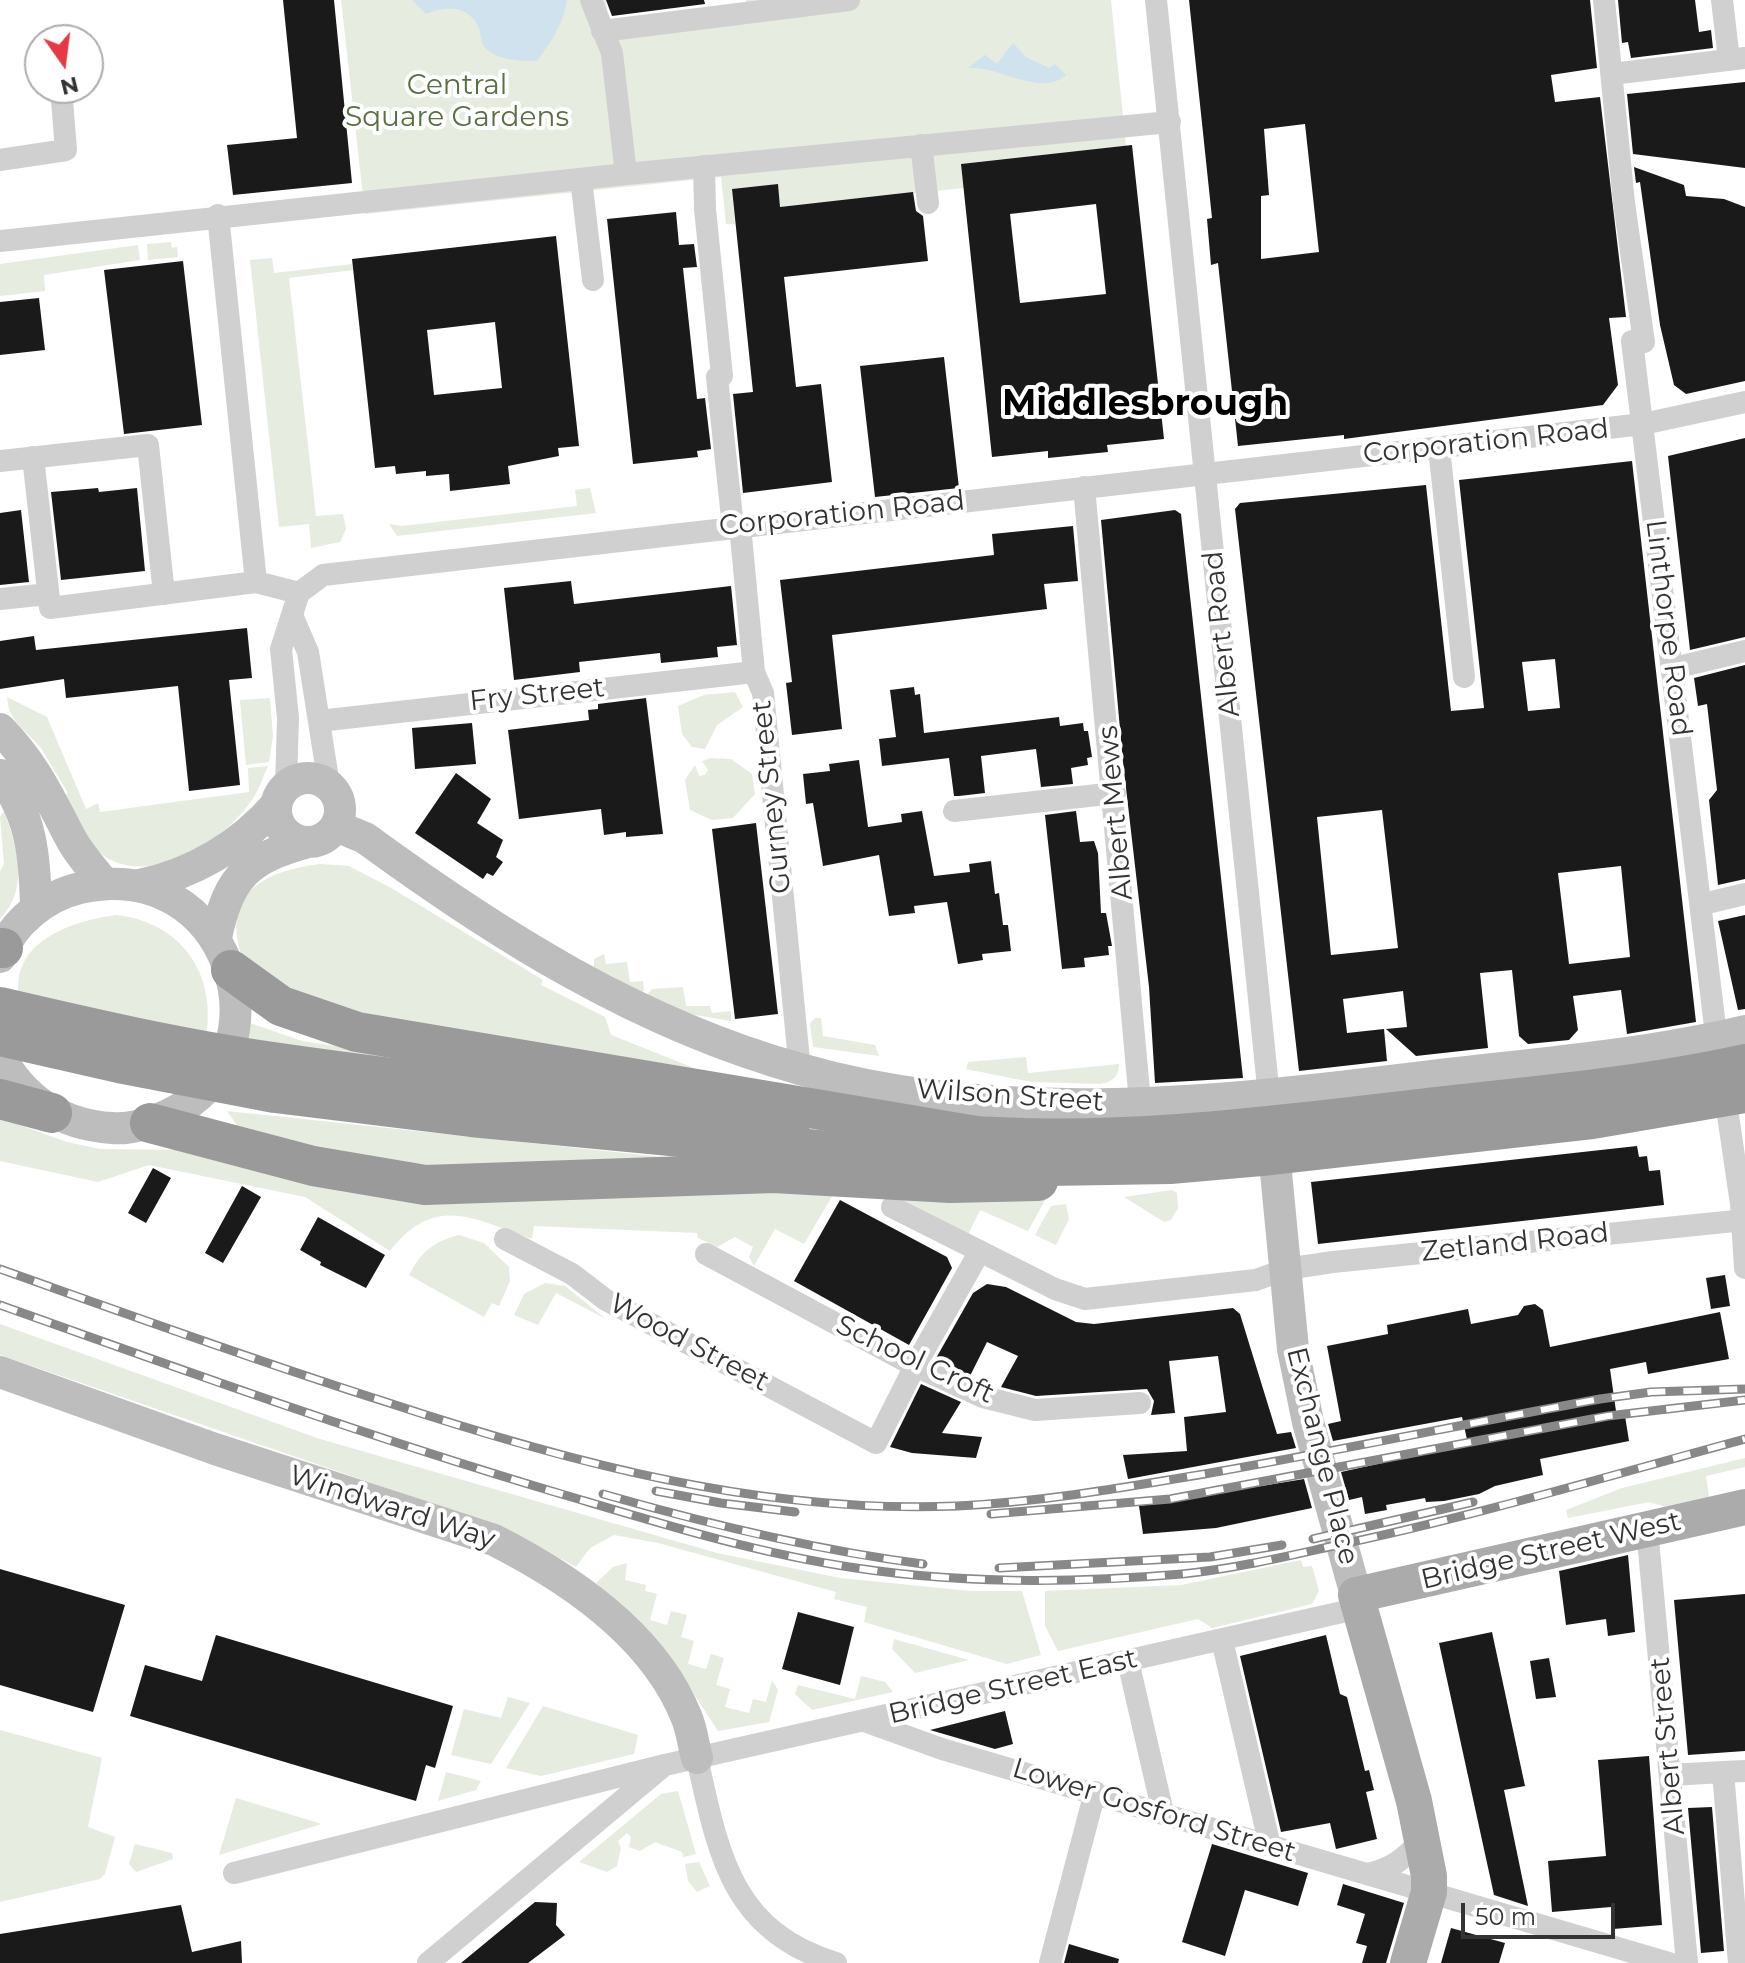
<!DOCTYPE html>
<html>
<head>
<meta charset="utf-8">
<style>
  body { margin:0 }
  #map { position:relative; width:1745px; height:1963px; overflow:hidden; background:#fff; font-family:Montserrat,sans-serif }
  canvas { display:block }
  .north { position:absolute; left:24px; top:24px; width:80px; height:80px; box-sizing:border-box; background:#fff; border:2px solid #adadad; border-radius:50%; rotate:166deg; font-size:22px; font-weight:700; line-height:32px; text-align:center; color:#333 }
  .north::after { content:''; display:block; margin:auto; width:28px; height:36px; background:#e63946; clip-path:polygon(50% 0,100% 100%,50% 72%,0 100%) }
  .scale { position:absolute; left:1461px; top:1903px; width:154px; height:36px; box-sizing:border-box; border:4px solid #333; border-top:0; padding-left:10px; font-size:24px; line-height:28px; white-space:nowrap; color:#333; -webkit-text-stroke:6px #fff; paint-order:stroke }
</style>
</head>
<body>
<div id="map">
<canvas width="1745" height="1963"></canvas>
<div class="north">N</div>
<div class="scale">50 m</div>
</div>
<script>
const g = document.querySelector('canvas').getContext('2d');
g.lineJoin = 'round';
function fill(path, color) { g.fillStyle = color; g.fill(path, 'evenodd'); }
function strokePath(path, color, width, dash) { g.strokeStyle = color; g.lineWidth = width; g.lineCap = dash ? 'butt' : 'round'; g.setLineDash(dash || []); g.stroke(path); }
function write(font, color, halo, rows, align = 'center') {
  g.font = font + ' Montserrat,sans-serif'; g.lineWidth = 8; g.setLineDash([]); g.textBaseline = 'middle'; g.strokeStyle = halo; g.fillStyle = color; for (const [text, x, y, turn = 0] of rows) {
    g.save(); g.translate(x, y); g.rotate((+turn || 0) * Math.PI / 180); g.textAlign = isNaN(turn) ? turn : align; if (halo) g.strokeText(text, 0, 0); g.fillText(text, 0, 0); g.restore();
  }
}
const green = new Path2D(`
  M341,0H606L608,22L746,5V0H1111L1126,146L961,164L964,188L780,207L778,184L732,189L735,224H726L721,177L365,214Z
  M171,242L172,248L177,247L178,257L148,260L147,244Z
  M138,245L140,260L44,275L45,291L0,296V264Z
  M272,258L274,273L352,264L353,270L289,278L316,516L343,514L346,529L340,542L311,548L309,524L279,527L250,260Z
  M590,488L596,513L397,536L389,524L402,526L577,506L575,490Z
  M735,692L743,707L717,725L705,749L692,747L682,734L678,706L704,695Z
  M7,697L47,717L86,809L98,803L100,812L249,792L248,768L268,766C263,777 259,790 252,800C224,840 162,882 113,861C88,850 77,818 65,796L68,793L41,748L15,721L9,710Z
  M270,698L273,736L269,762L246,765L240,700Z
  M711,758L731,759L752,774L755,794L733,818L712,820L690,810L685,780L695,765L699,776L705,775L708,770L702,761Z
  M4,811C17,847 30,888 0,919V872L4,864L0,817Z
  M320,864L349,866L393,889L543,980L541,985L605,1017L611,1035L694,1068L315,1010L242,956C220,892 266,871 320,864Z
  M117,915C182,923 217,974 206,1038L20,1000C7,942 74,920 117,915Z
  M604,954L606,964L627,962L630,982L643,981L644,990L640,995L612,976L594,973V959Z
  M683,987L686,1006H710L712,1013L731,1011V1021L683,1013L646,996L652,989Z
  M815,1018H821L823,1036L875,1045L879,1056L813,1047L810,1023Z
  M250,1023L302,1041L528,1073L247,1046Z
  M1026,1057L1028,1073L1119,1064C1119,1076 1113,1082 1100,1084L1031,1082L966,1069L968,1062Z
  M227,1111L672,1158L460,1177L246,1138Z
  M0,1118L67,1142L100,1149L188,1150L760,1191L834,1193L804,1244L775,1229L754,1266L749,1257L753,1247L735,1237L717,1247L698,1238L697,1233L534,1226L532,1239C474,1219 435,1193 390,1251L305,1197L149,1165L98,1182L0,1161Z
  M1172,1190L1177,1193L1178,1208L1171,1220L1164,1222L1124,1197Z
  M1049,1193L1028,1231L980,1210L966,1239L877,1194Z
  M1066,1204L1069,1219L1056,1245L1035,1235L1051,1206Z
  M459,1235L484,1243L509,1267L510,1281L499,1306L492,1303L484,1317L409,1275C422,1251 433,1242 459,1235Z
  M545,1283L565,1286L606,1319L556,1293L538,1325L514,1315L524,1294Z
  M0,1324L320,1439L717,1553L840,1578L971,1591H1022L1041,1655L1007,1664L864,1622L867,1607L834,1599L836,1592L658,1543L614,1535L590,1548L576,1567L508,1530L0,1355Z
  M1745,1458V1467L1706,1476L1709,1497L1666,1507L1649,1502L1568,1518L1566,1510L1622,1488Z
  M1301,1560L1303,1567L1312,1566L1319,1591L1312,1604L1212,1628L1198,1619L1058,1651L1045,1626V1591L1181,1585Z
  M627,1563L625,1580L646,1585L645,1591L657,1594L650,1620L667,1625L671,1611L687,1615L681,1637L694,1641L688,1664L706,1669L711,1654L724,1658L716,1685L730,1689L725,1707L749,1713L753,1699L766,1702L772,1680L778,1690L769,1722L718,1731L668,1654L648,1630L596,1583L613,1567Z
  M894,1639L969,1660L915,1673L892,1649Z
  M861,1676L885,1682L893,1692L812,1710L795,1694L798,1685L855,1699Z
  M508,1697L530,1703L491,1764L451,1755L464,1709L501,1718Z
  M543,1706L638,1735L634,1754L541,1776L506,1768Z
  M0,1730L102,1758L88,1827L115,1837L105,1874L100,1879L0,1902Z
  M446,1772L481,1781L476,1790L438,1801Z
  M678,1791L696,1854L683,1857L682,1852L655,1842L640,1851L629,1847L631,1837L627,1833L618,1841L621,1848L617,1866L607,1872L579,1862L661,1794Z
  M236,1798L322,1824L219,1855Z
  M135,1844L172,1853L173,1859L136,1872L129,1864Z
  M699,1862L710,1886L697,1892L688,1881L685,1864Z`);
const water = new Path2D(`
  M412,0H567C564,23 551,42 537,61C521,61 495,61 484,46C480,41 481,34 479,28C469,5 445,5 426,14Z
  M1013,43L1026,57L1049,68L1055,64L1066,75C1040,98 998,65 968,68L985,55L997,64Z`);
const building = new Path2D(`
  M283,0H334L352,183L233,195L227,145L297,138Z
  M606,0H704L705,4L612,16Z
  M1189,0H1590L1597,68L1551,75L1555,102L1600,97L1626,317L1609,318L1618,385L1603,405L1344,439V435L1238,446L1218,263L1211,265L1207,219L1212,218ZM1305,124L1319,252L1261,259V196L1269,195L1264,129Z
  M1618,0H1695L1699,32L1711,30L1713,48L1631,58L1628,42L1622,43Z
  M1745,82V168L1633,154L1627,94Z
  M1132,145L1164,439L1107,445L1108,452L1048,458V451L992,457L961,164ZM1096,204L1106,294L1020,303L1010,214Z
  M1634,167L1684,185L1686,196L1724,199L1745,207V381L1686,394L1674,385L1660,325L1640,182L1636,183Z
  M778,184L780,207L913,192L916,211L923,216L928,261L784,277L796,387L821,384L832,482L743,493L733,394L753,392L732,189Z
  M676,212L679,245L694,244L697,267L683,268L697,399L705,398L711,449L697,451L698,457L633,464L607,219Z
  M556,236L579,446L558,448L559,456L508,466L510,484L450,491L449,474L426,476V471L396,474L395,466L375,468L352,259ZM495,322L502,388L434,395L427,330Z
  M183,261L202,425L124,434L104,270Z
  M39,298L45,350L0,355V302Z
  M944,357L959,488L875,497L860,366Z
  M1745,438V637L1690,650L1668,456Z
  M1632,461L1696,1022L1627,1034L1621,990L1573,996L1578,1030L1569,1040L1528,1044L1519,1036L1512,970L1480,973L1488,1048L1416,1056L1386,1029L1407,1027L1403,991L1343,999L1347,1033L1384,1029L1387,1061L1299,1071L1235,509L1240,503L1426,485L1451,711L1484,708L1459,480ZM1555,659L1560,708L1528,711L1522,662ZM1382,810L1398,948L1331,955L1317,817ZM1621,866L1630,957L1569,964L1558,873Z
  M98,488L99,492L137,488L145,571L61,580L51,492Z
  M21,510L29,582L0,585V513Z
  M1175,510L1181,514L1243,1078L1155,1083L1149,987L1123,762L1101,520Z
  M1073,526L1078,581L1044,584L1047,609L832,635L842,729L792,735L786,683L792,682L780,580L994,555L992,534Z
  M571,581L574,604L731,586L737,645L717,647L718,657L661,663L660,653L579,662L580,672L514,680L504,588Z
  M247,628L252,678L229,680L240,785L189,791L178,686L66,698L64,679L0,689V641L34,636L36,650Z
  M1745,665V879L1718,885L1709,800L1717,790L1707,704L1698,706L1694,678Z
  M914,687L915,695L920,694L924,733L1059,717L1060,726L1083,723L1084,731H1088L1092,757L1087,758L1088,765L1071,768L1073,784L1041,787L1036,749L981,756L985,793L959,796H954L949,758L882,766L879,739L896,737L890,690Z
  M646,698L663,834L626,837V832L604,835L601,809L519,819L508,730L589,720L588,710L598,709V704Z
  M472,723L476,764L415,769L412,728Z
  M859,760L868,827L902,822L901,814L922,811L934,876L970,872L969,864L991,861L995,894L999,893L1003,925H1008L1011,951L982,954L983,960L958,964L947,902L914,906L915,913L889,916L879,855L823,866L813,803L806,804L803,774L830,771L829,764Z
  M456,773L491,799L477,823L503,840L496,857L503,862L493,876L487,873L483,879L415,833Z
  M1076,811L1080,842L1094,841L1098,853L1101,913H1106L1112,946H1108L1109,955L1084,958L1085,967L1062,969L1045,815Z
  M756,823L778,1014L735,1019L712,829Z
  M1745,915V1009L1738,1010L1718,921Z
  M1637,1146L1639,1157L1647,1156L1649,1171L1660,1170L1664,1205L1318,1244L1311,1182Z
  M153,1168L171,1178L146,1223L128,1213Z
  M242,1186L261,1197L223,1263L205,1253Z
  M840,1200L947,1257L952,1268L909,1345L794,1281Z
  M318,1217L385,1255L366,1288L320,1265L321,1262L300,1250Z
  M1725,1275L1730,1306L1711,1309L1706,1278Z
  M987,1284L1006,1287L1076,1322L1094,1324L1233,1308L1240,1314L1277,1434L1291,1432L1296,1448L1128,1479L1123,1455L1187,1451L1184,1417L1226,1412L1218,1356L1169,1361L1175,1413L1151,1415L1154,1401L1147,1389L1036,1396L1001,1387L1018,1356L987,1342L970,1376L935,1360L973,1293Z
  M1535,1304L1543,1310L1550,1347L1720,1312L1729,1359L1648,1374L1646,1362L1610,1369L1617,1418L1625,1416L1629,1441L1540,1459L1543,1475L1495,1486L1479,1494L1444,1501L1426,1502L1425,1498L1386,1505L1387,1510L1365,1514L1362,1497L1349,1500L1341,1472L1468,1444L1462,1417L1333,1441L1328,1424L1341,1421L1327,1346L1388,1334L1387,1325L1468,1309L1471,1324L1518,1315L1524,1306Z
  M921,1384L961,1402L942,1433L982,1437L976,1458L912,1453L890,1447Z
  M1304,1479L1312,1508L1216,1528L1143,1534L1139,1506Z
  M1628,1555L1635,1632L1608,1636L1606,1619L1566,1625L1559,1571Z
  M0,1569L125,1605L93,1712L0,1685Z
  M1745,1594V1751L1688,1755L1674,1600Z
  M798,1612L854,1627L840,1685L782,1669Z
  M1492,1632L1525,1786L1504,1790L1528,1906L1494,1895L1439,1643Z
  M216,1635L453,1706L435,1768L426,1765L416,1801L130,1716L145,1665L202,1681Z
  M1326,1635L1340,1694L1347,1697L1365,1771L1369,1770L1374,1790L1366,1792L1377,1839L1336,1849L1330,1823L1281,1832L1240,1656Z
  M1549,1658L1556,1697L1536,1699L1530,1661Z
  M1005,1711L1013,1744L995,1749L930,1730Z
  M1649,1756L1662,1925L1613,1929L1611,1907L1552,1912L1548,1861L1606,1856L1598,1760Z
  M1712,1807L1724,1951L1701,1953L1688,1808Z
  M1212,1844L1308,1873L1298,1906L1245,1890L1225,1956L1182,1942Z
  M1343,1884L1404,1903L1386,1963H1362L1367,1946L1356,1943L1365,1914L1337,1905Z
  M535,1902L557,1903L556,1925L565,1935L528,1963H461Z
  M181,1905L192,1952L241,1941L242,1963H0V1934Z
  M1451,1928L1505,1943L1499,1963H1441Z
  M1069,1944L1119,1959L1118,1963H1064Z`);
const street = new Path2D(`
  M591,0L612,53L626,174
  M1156,0L1269,1096
  M1604,0L1624,203L1644,342L1632,341L1718,1051
  M1722,0L1729,60
  M602,31L849,0
  M1612,74L1745,58
  M921,145L928,203
  M0,160L66,150L61,88
  M704,166L705,209L722,376L717,377L733,527
  M581,179L593,280
  M218,215L256,582
  M0,241L626,174L1170,122
  M1439,448L1464,677
  M33,457L50,608L256,582L299,593
  M0,461L148,445L164,594
  M1084,487L1140,1102
  M740,526L754,672L763,693L800,1070
  M0,599L48,594
  M292,615L308,652L329,785
  M1674,668L1745,651
  M319,721L754,672
  M286,786L288,718L281,649L299,593L323,575L1643,424L1745,402
  M954,811L1115,793
  M1703,904L1745,894
  M1724,1088L1741,1204L1745,1268
  M892,1207L1055,1289L1085,1299L1256,1280L1286,1269L1333,1262L1745,1220
  M505,1239L572,1274L606,1300L876,1443L915,1366L980,1251
  M706,1254L915,1366L983,1397L1035,1410L1140,1403
  M1647,1529L1687,1963
  M1222,1640L1270,1846
  M1128,1661L1163,1813
  M864,1721L942,1749L1669,1963
  M697,1758C718,1851 730,1931 836,1963
  M1671,1775L1723,1772
  M234,1873L665,1765L1360,1608
  M1366,1874C1392,1870 1406,1857 1423,1838
  M428,1963L661,1768
  M1050,1963L1095,1792
  M1739,1963L1723,1772L1745,1771`);
const secondary = new Path2D(`
  M0,729C33,762 49,797 70,837C78,853 92,868 103,882
  M0,775C32,814 35,859 36,908
  M276 810a32 32 0 1 1 64 0a32 32 0 1 1-64 0Z
  M336,826L365,838C499,936 639,1024 800,1069C989,1124 1206,1104 1399,1080C1515,1065 1632,1058 1745,1031
  M140,885C195,873 239,847 276,805
  M216,938C228,876 249,858 308,842
  M0,957C11,923 46,896 80,888C231,853 293,1056 170,1114C152,1122 132,1130 112,1128C62,1125 23,1100 0,1056
  M1272,1131L1293,1349L1308,1422L1356,1595
  M0,1372L215,1449L494,1540C569,1578 653,1634 686,1716C692,1729 693,1744 697,1758`);
const primary = new Path2D(`
  M1408,1963L1429,1892V1876L1414,1801L1356,1595L1745,1507`);
const highway = new Path2D(`
  M0,948H3
  M231,970L281,1006L357,1032L976,1136
  M0,1099L52,1113
  M150,1123L313,1166L425,1185L774,1173L950,1183L1038,1181`);
const rail = new Path2D(`
  M0,1269C127,1314 254,1360 383,1401C568,1462 759,1514 957,1506C1042,1502 1126,1487 1210,1473C1341,1450 1470,1423 1600,1399L1651,1392L1745,1389
  M0,1305C185,1371 369,1437 558,1493C656,1522 754,1553 856,1568C963,1584 1074,1583 1182,1574C1233,1569 1283,1557 1333,1546C1472,1517 1608,1476 1745,1439
  M656,1491L721,1503L795,1512
  M603,1494C708,1524 815,1550 923,1564
  M991,1514L1170,1499L1608,1416L1745,1400
  M1313,1539L1473,1502
  M999,1568L1210,1557L1282,1545`);
const highwayBridge = new Path2D(`
  M0,1007C90,1028 181,1049 273,1062C445,1087 618,1103 791,1121
  M0,1036L119,1063L275,1093L471,1117L923,1160L1048,1166L1170,1164L1261,1156L1592,1119L1745,1093
  M962,1135C1117,1147 1274,1126 1427,1108C1533,1096 1641,1087 1745,1064`);
const parkNames = [
  ["Central",457,86],
  ["Square Gardens",457,118]
];
const streetNames = [
  ["Corporation Road",1486,442,-6],
  ["Corporation Road",842,514,-6],
  ["Linthorpe Road",1668,628,83],
  ["Albert Road",1222,634,-96],
  ["Fry Street",537,695,-6],
  ["Gurney Street",772,797,-96],
  ["Albert Mews",1116,813,-95],
  ["Wilson Street",1010,1096,4],
  ["Zetland Road",1515,1243,-6],
  ["Wood Street",689,1343,28],
  ["School Croft",915,1360,25],
  ["Exchange Place",1322,1456,76],
  ["Windward Way",392,1508,18],
  ["Bridge Street West",1551,1551,-13],
  ["Bridge Street East",1013,1687,-13],
  ["Albert Street",1668,1746,-95],
  ["Lower Gosford Street",1154,1811,17]
];
const districtNames = [
  ["Middlesbrough",1145,404]
];
fill(green, '#e6ecdf');
fill(water, '#cfe2ee');
fill(building, '#1a1a1a');
strokePath(street, '#d0d0d0', 22);
strokePath(secondary, '#bdbdbd', 32);
strokePath(primary, '#ababab', 36);
strokePath(highway, '#9a9a9a', 40);
strokePath(rail, '#888', 9);
strokePath(rail, '#fff', 6, [18]);
strokePath(highwayBridge, '#9a9a9a', 40);
write('28px', '#56703f', '#fff', parkNames);
write('28px', '#333', '#fff', streetNames);
write('bold 36px', '#000', '#fff', districtNames);
</script>
</body>
</html>
